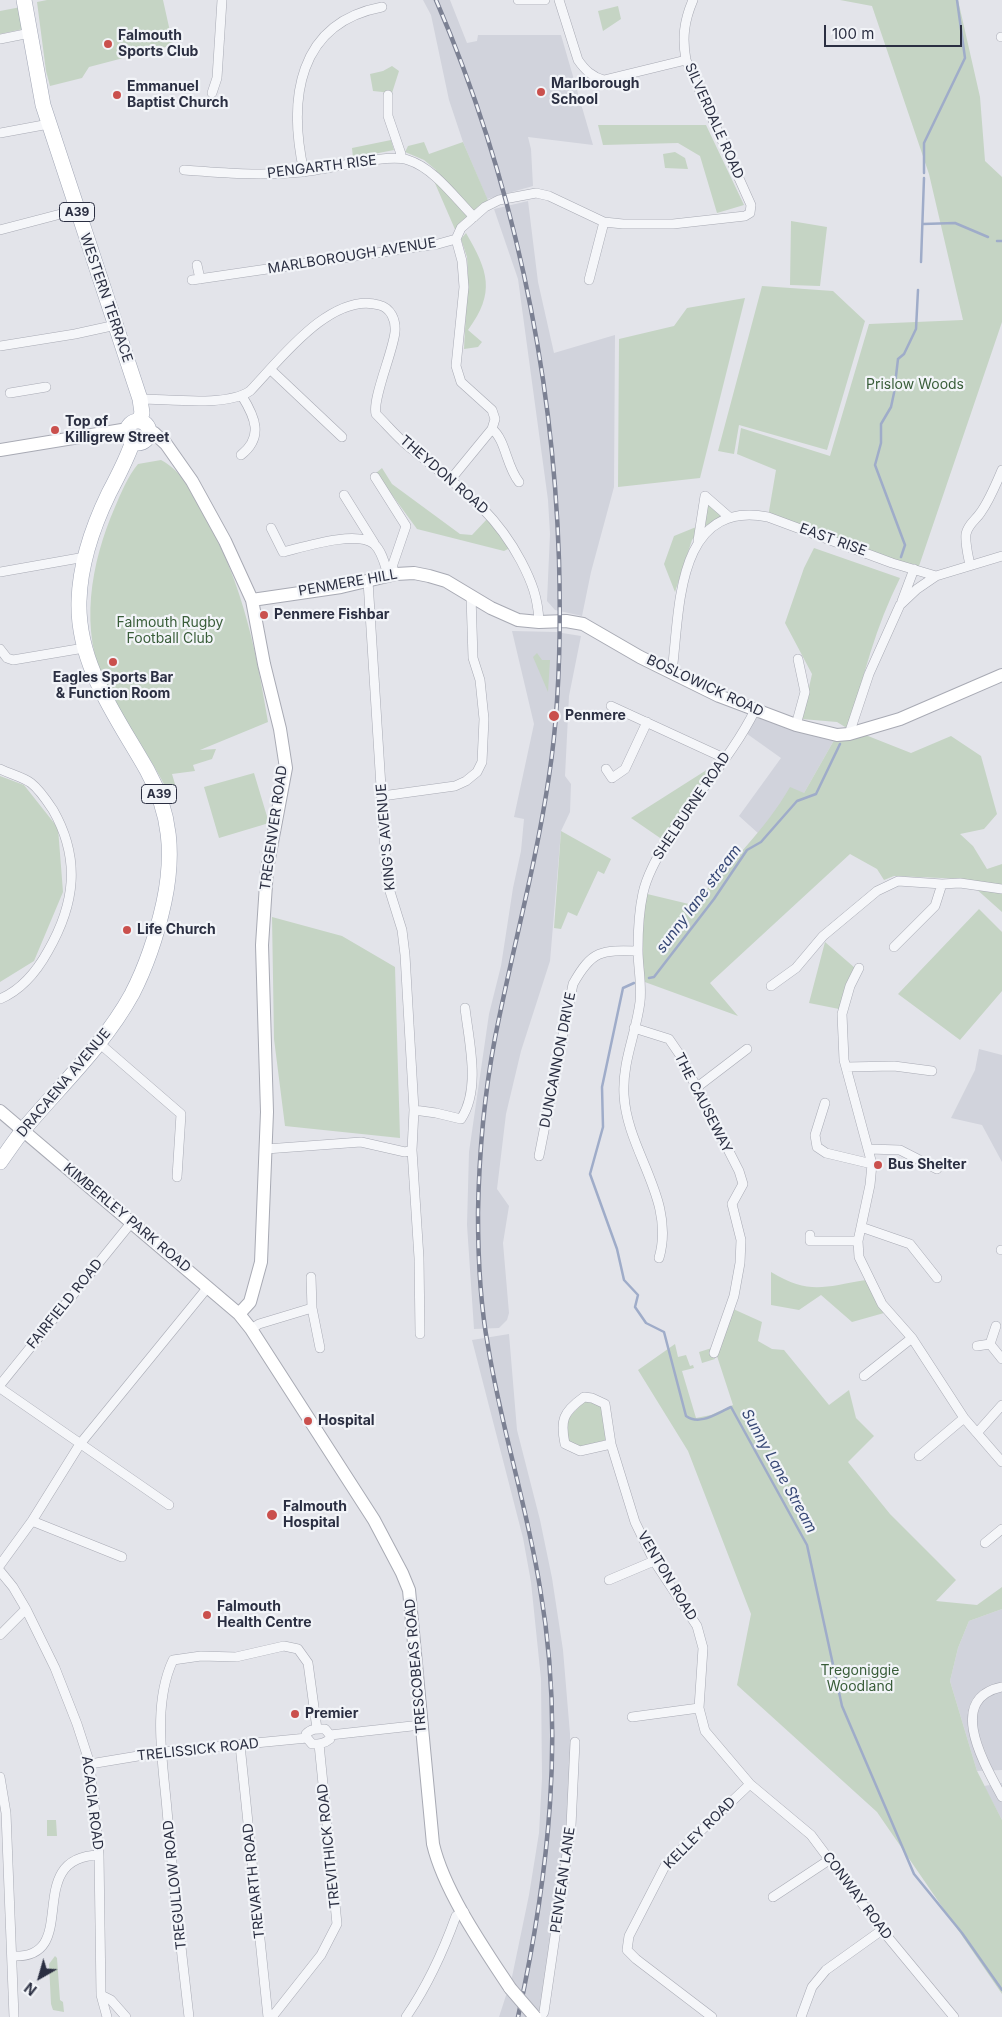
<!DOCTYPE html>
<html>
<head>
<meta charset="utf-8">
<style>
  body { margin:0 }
  #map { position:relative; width:1002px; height:2017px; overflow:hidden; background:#e3e4ea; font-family:Inter,sans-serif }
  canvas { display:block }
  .north { position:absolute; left:15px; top:1952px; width:50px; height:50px; -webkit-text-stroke:4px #f2f4f8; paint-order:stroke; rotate:218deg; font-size:14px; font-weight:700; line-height:20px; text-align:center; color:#2b2f42 }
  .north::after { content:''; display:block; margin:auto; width:18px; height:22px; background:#2b2f42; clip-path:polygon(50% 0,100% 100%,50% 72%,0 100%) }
  .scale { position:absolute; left:824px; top:25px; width:138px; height:22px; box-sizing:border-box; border:2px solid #2b2f42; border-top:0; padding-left:6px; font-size:15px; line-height:18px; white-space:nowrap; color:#2b2f42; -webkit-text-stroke:4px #f2f4f8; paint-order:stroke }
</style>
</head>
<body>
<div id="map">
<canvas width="1002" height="2017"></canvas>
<div class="north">N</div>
<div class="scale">100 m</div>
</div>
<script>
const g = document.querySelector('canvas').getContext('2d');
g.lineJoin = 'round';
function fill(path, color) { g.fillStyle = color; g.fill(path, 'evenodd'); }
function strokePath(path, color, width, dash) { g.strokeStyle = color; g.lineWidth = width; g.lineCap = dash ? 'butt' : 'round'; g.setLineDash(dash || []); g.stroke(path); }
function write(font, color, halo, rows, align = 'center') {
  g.font = font + ' Inter,sans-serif'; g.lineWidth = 4.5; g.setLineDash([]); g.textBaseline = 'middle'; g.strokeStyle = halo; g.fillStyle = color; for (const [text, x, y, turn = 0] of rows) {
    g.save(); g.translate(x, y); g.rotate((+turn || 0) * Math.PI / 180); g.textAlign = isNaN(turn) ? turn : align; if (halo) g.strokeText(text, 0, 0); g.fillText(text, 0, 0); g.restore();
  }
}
const built = new Path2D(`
  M423,0H450L467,43L477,41L478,35H561L593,145L528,137L531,149L533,186L487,199L463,142L449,100L431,15Z
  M528,201L538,282L554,353L615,335L614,487L591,572L582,616L555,610L547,601L550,534L548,500L518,279L494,209Z
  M512,631L556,632L581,636L569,696L565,776L571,784L570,812L561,831L550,961L521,1051L506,1114L497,1189L509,1206L503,1243L509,1313L507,1320L499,1328L474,1329L467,1225L469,1152L489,1014L501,966L513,888L521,851L524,819L514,817L534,724Z
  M755,710L837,735L804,793L776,812L759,834L739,816L781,758L743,731Z
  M979,1049L1002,1055V1162L982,1125L951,1118L975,1070Z
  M509,1334L517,1430L540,1520L552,1578L563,1650L570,1734V1785L565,1855L540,2017H499L512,1977L529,1895L539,1833L542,1778L541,1679L531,1582L523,1538L472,1340Z
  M1002,1609V1770L977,1771L950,1681L958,1648L969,1621Z
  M1002,1783V1820L984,1786Z`);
const green = new Path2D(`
  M47,0H163L173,45L89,67L82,78L50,86L46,71L37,2Z
  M840,0H958L980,97L985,161L1002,177V322L918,569L768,517L776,470L737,454L741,428L830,456L869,324L963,320L929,174L872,6Z
  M618,6L621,19L603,31L598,11Z
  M21,7L23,29L0,34V11Z
  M392,66L399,71L392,93L373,91L370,74L383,71Z
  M598,125H706L744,205L717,213L700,156L678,143L603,145Z
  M391,140L394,150L353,158L352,148Z
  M424,142L429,154L463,142L490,205L457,234L431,174L436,170L424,160L405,152L408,146Z
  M675,152L685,158L688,169L665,168L663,154Z
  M791,221L827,227L820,286L790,285Z
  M466,233C488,271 496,292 468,330L482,342L478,347L464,349L468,272L467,257L461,239Z
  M762,286L833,291L865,321L827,450L739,425L734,454L718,451Z
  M745,298L700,478L618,487L619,339L674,326L687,308Z
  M161,460C181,471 186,484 197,503C240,572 255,643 268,722L200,750L216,749L212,759L193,765L195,771L172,774L177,791L170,796C152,758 126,725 107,688C78,631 91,562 115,507C121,493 128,476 138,464Z
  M382,468L392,484L460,534L472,535L488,518L510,548L504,551L417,529L376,473Z
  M707,500L724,515L700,529L692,540L675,592L664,564L674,536L701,525Z
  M814,548L900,578C876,626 862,677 850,730L837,722L802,719L812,674L785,623L804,568Z
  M537,653L542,660H550L548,692L533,657Z
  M849,734L868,736L911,753L951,736L981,756L997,814L984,829L960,834L973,846L987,869L1002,864V912L965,879L894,876L884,880L877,869L850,854L710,983L738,1016L642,981L643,893L693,905C727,866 764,832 790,787L804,793L837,735Z
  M716,764L663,840L631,818Z
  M254,773L269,823L219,838L204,787Z
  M0,776L24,785L58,828L63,892L34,961L0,982Z
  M561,831L611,859L604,874L598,871L577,916L568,912L561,929L554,928Z
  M979,909L1002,932V991L960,1040L898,994Z
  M272,917L342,936L395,967L400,1138L285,1126L274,1039Z
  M825,942L855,968L839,1009L809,1003Z
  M771,1272C810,1295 823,1287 866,1280L884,1313L852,1322L821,1295L799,1310L771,1305Z
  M731,1308L762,1322L758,1341L772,1349L784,1350L829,1405L849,1390L856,1418L874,1436L848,1462L890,1514L956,1580L936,1601L977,1605L1002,1587V1609L969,1621L958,1648L950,1681L977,1771L1002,1820V1994L877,1812L737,1685L751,1614L688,1451L638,1370L675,1344L678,1357L686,1355L690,1366L693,1365L694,1368L682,1371L696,1418L711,1415L733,1405L716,1353Z
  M712,1348L715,1359L702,1363L699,1352Z
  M586,1400L602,1406L606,1440L580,1447L568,1441C563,1418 571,1416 586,1400Z
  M47,1820H56L57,1836H47Z
  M55,1956L57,1958L60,2000L63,2002L64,2012L53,2010L51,2004L49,1964Z`);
const stream = new Path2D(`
  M924,173V143L965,58L957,0
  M923,224L955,223L988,237
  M997,241H1002
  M921,262L924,178
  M901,557L905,545L875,465L881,443V424L891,407L894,393L898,359L904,354L916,329L918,290
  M649,978L654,977L714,899L747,850L761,842L797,801L816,794L840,744
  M634,983L623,988L602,1087L603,1127L590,1174L617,1249L624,1280L638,1295L635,1307L646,1323L664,1332L686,1416C700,1426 717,1413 731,1407L807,1545L842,1706L914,1874L962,1933L1002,1990`);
const street = new Path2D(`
  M518,0H545
  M559,0L578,60C585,70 592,77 604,80L686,60
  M1001,37H1002
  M0,39L30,33
  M212,93L217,78L222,0
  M388,95V116L401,154L400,158
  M0,133L49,124
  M184,170C223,173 262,176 302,172C327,170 387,153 408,160C434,168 455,198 474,217
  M304,172C288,100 297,23 382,7
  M0,230L76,210
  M456,239L462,261L464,287L456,366L461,382L492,410L495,419L492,429C506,440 506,466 519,482
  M197,265L200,279
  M192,280L438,244L456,239L461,228L485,207L499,200L536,193L549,196L604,222L623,224H673L745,216L750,213L751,205L686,60C682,38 684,21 693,0
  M589,280L604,222
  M0,346L75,334L116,325
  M271,370L342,437
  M10,393L46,387
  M140,399C169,399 227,407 250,391C279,361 331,291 379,305C391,308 396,320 395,332C393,352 372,399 376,414C387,425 397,437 409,447C455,485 491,505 521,561C532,582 538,598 539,622
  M241,455C264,437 255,417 242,396
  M375,477L406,526L392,567L396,574
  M451,479L492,429
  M344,495L374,543
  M271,528L283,552C304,547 356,530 374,544C382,551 385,565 388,575
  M698,541L705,496L729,517
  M970,565C968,555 965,544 966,534C968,524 976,520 981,512C990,499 996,484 1002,470
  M0,572L85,557
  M368,581L387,882L402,930L405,955L414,1110L412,1150L419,1258L420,1334
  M902,601L914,569
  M0,649L7,658L13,660L84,648
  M672,672C680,611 675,499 768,517L892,563L936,576
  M611,706L724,758
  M796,725L805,692L798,659
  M849,734L869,674L900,605L917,589L936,576L1002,556
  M0,769C10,774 23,777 31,783C40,790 47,801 53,810C81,859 75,904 48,951C37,971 21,990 0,999
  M606,769L612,778L625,769L647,722
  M382,796L455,786L466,781L477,772L482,762L484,719L480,680L473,658L471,596
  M894,947L935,906L942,884
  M859,968L850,986L842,1014L844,1060L872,1164L870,1185L858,1241L859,1257L882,1304L912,1338L964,1418L1002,1462
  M771,986L796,968L823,936L877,891L898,881L942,884L960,883L1002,889
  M634,1028L669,1039L680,1055L739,1171L743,1184L732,1204L741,1240L740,1263L734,1296L714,1353
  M99,1043L181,1114L177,1177
  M846,1067L894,1066L932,1071
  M696,1088L747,1049
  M825,1103L815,1135L817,1147L826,1153L872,1164
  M414,1110L436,1113L461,1119C481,1089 469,1042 465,1008
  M266,1149L361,1142L405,1152L412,1150
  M869,1149L900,1150L937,1169
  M539,1156L573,984C592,950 601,950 638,951
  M861,1227L910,1244L937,1278
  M810,1235V1241H858
  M1001,1250H1002
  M659,1258C676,1199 627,1152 624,1095C622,1062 636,1034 640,1002C642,984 638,967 638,950C638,932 639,911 643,893C647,875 657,858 666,842C693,797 732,757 755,710
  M312,1308L320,1348
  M251,1329L259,1324L312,1308L311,1277
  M990,1344L996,1326
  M977,1346L990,1344L1002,1359
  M864,1376L912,1338
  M0,1385L131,1223
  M0,1388L169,1505
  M977,1433L1002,1405
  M611,1444L605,1404L592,1398L584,1397C563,1412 560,1420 565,1444L580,1451L611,1444L635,1522L654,1561L697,1626L703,1648L699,1708L705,1731L750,1784L811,1835L882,1930L954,2017
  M919,1456L964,1418
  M32,1521L122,1557
  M985,1543L1002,1529
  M0,1565L32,1521L80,1444L208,1287
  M0,1571L13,1587L26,1609L55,1668L77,1724L90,1764L99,1855L101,1995L107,2017
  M609,1580L654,1561
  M0,1635L26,1609
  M1002,1687C945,1699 985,1765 1002,1797
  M632,1717L699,1708
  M330,1735L421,1725
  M307,1738L306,1734C312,1728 318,1729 325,1729L330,1735
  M307,1738L312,1744C319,1744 324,1744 330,1739V1735
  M240,1745L268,2017
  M90,1764L162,1752L307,1738
  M0,1777L6,1813L14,2017
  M773,1897L829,1860
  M12,1956C84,1960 20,1857 99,1855
  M101,1995L111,2000L126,2017
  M189,2017C181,1948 173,1879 167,1810C163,1762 152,1705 173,1660L201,1656L236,1657L284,1646L298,1649L308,1663L317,1729
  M272,2017L321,1955L337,1924L319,1744
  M406,2017C428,1985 443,1952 456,1916L464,1912
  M541,2017L544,2012L571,1826L575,1742
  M712,2017L636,1959L627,1950L629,1936L666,1864L750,1784
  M801,2017L812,1987L826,1970L882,1930`);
const secondary = new Path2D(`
  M149,432L154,433L166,444L192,481L225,541L252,600L264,664L280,729L286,768L267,869L262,945L267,1112L261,1262L250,1302L239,1314
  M0,450L128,429
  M252,600L341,587L396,574L414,573L429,576L446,581L491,608L518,620L539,622L566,621L583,624L640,657L719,696L796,725L837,735L849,734L900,719L1002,675
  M0,1111L239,1314L251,1329L374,1520L402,1573L409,1590L433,1844C444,1891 483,1947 510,1988`);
const primary = new Path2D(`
  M24,0L43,105L140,399L142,413L139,421
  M127 432a11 11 0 1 1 22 0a11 11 0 1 1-22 0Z
  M0,1162C8,1151 15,1140 24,1129C61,1085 104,1045 132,994C147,965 157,934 164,902C174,855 171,813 147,770C117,717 77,665 79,601C80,563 93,526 109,493C118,476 127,459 133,441`);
const rail = new Path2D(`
  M436,0C512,176 553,368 559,560C561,632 560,705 549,776C536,865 512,951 495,1038C484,1096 479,1154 478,1213C478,1256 480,1303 488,1346C501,1427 527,1506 540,1588C565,1732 549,1875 518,2017`);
const secondaryBridge = new Path2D(`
  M510,1988L535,2017`);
const markers = [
  [108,44,5,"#ca504d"],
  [541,92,5,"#ca504d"],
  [117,95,5,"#ca504d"],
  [55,430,5,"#ca504d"],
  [264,615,5,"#ca504d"],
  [113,662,5,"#ca504d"],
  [554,716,6,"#ca504d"],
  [127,930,5,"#ca504d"],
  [878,1165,5,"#ca504d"],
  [308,1421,5,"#ca504d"],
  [272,1515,6,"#ca504d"],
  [207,1615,5,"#ca504d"],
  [295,1714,5,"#ca504d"]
];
const shields = [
  [77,212,35],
  [159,794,35]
];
const shieldNames = [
  ["A39",77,212],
  ["A39",159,794]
];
const poiNames = [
  ["Falmouth",118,36],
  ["Sports Club",118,52],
  ["Marlborough",551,84],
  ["School",551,100],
  ["Emmanuel",127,87],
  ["Baptist Church",127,103],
  ["Top of",65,422],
  ["Killigrew Street",65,438],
  ["Penmere Fishbar",274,615],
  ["Eagles Sports Bar",113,678,"center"],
  ["& Function Room",113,694,"center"],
  ["Penmere",565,716],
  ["Life Church",137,930],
  ["Bus Shelter",888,1165],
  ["Hospital",318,1421],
  ["Falmouth",283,1507],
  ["Hospital",283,1523],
  ["Falmouth",217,1607],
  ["Health Centre",217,1623],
  ["Premier",305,1714]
];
const streetNames = [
  ["SILVERDALE ROAD",714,121,66],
  ["PENGARTH RISE",322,167,-7],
  ["MARLBOROUGH AVENUE",352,256,-9],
  ["WESTERN TERRACE",106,298,71],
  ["THEYDON ROAD",444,475,41],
  ["EAST RISE",833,540,20],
  ["PENMERE HILL",348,583,-10],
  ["BOSLOWICK ROAD",705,686,25],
  ["SHELBURNE ROAD",692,806,-56],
  ["TREGENVER ROAD",274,828,-82],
  ["KING'S AVENUE",386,837,-95],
  ["DUNCANNON DRIVE",558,1060,-79],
  ["DRACAENA AVENUE",64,1083,-50],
  ["THE CAUSEWAY",703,1103,63],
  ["KIMBERLEY PARK ROAD",127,1218,40],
  ["FAIRFIELD ROAD",65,1304,-51],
  ["VENTON ROAD",667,1576,59],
  ["TRESCOBEAS ROAD",416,1666,-95],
  ["TRELISSICK ROAD",198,1750,-6],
  ["ACACIA ROAD",92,1803,83],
  ["KELLEY ROAD",700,1833,-45],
  ["TREVITHICK ROAD",329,1846,-96],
  ["PENVEAN LANE",563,1880,-82],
  ["TREVARTH ROAD",254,1881,-96],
  ["TREGULLOW ROAD",175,1885,-96],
  ["CONWAY ROAD",857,1896,53]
];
const parkNames = [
  ["Prislow Woods",915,385],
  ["Falmouth Rugby",170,623],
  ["Football Club",170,639],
  ["Tregoniggie",860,1671],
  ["Woodland",860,1687]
];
const waterNames = [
  ["sunny lane stream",699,899,-53],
  ["Sunny Lane Stream",779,1471,61]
];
fill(built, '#d1d3dc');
fill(green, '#c5d4c4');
strokePath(stream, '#9facc9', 2.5);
strokePath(street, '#a8aab4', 10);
strokePath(secondary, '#a8aab4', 14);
strokePath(primary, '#a2a7b6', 16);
strokePath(street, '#f5f6f9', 9);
strokePath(secondary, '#fff', 12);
strokePath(primary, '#fff', 15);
strokePath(rail, '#7c8193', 4.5);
strokePath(rail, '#f2f4f8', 2.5, [8]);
strokePath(secondaryBridge, '#a8aab4', 14, []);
strokePath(secondaryBridge, '#fff', 12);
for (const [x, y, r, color] of markers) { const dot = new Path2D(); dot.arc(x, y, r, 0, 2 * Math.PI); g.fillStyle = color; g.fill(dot); strokePath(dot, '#f2f4f8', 2); }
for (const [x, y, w] of shields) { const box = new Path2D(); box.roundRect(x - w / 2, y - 9.5, w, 19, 4); g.fillStyle = '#f2f4f8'; g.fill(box); strokePath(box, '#2b2f42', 1); }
write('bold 12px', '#2b2f42', null, shieldNames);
write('bold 14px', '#2b2f42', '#f2f4f8', poiNames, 'left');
write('14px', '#2b2f42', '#f2f4f8', streetNames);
write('14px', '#395d39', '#f2f4f8', parkNames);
write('italic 15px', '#364775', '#f2f4f8', waterNames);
</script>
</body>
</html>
